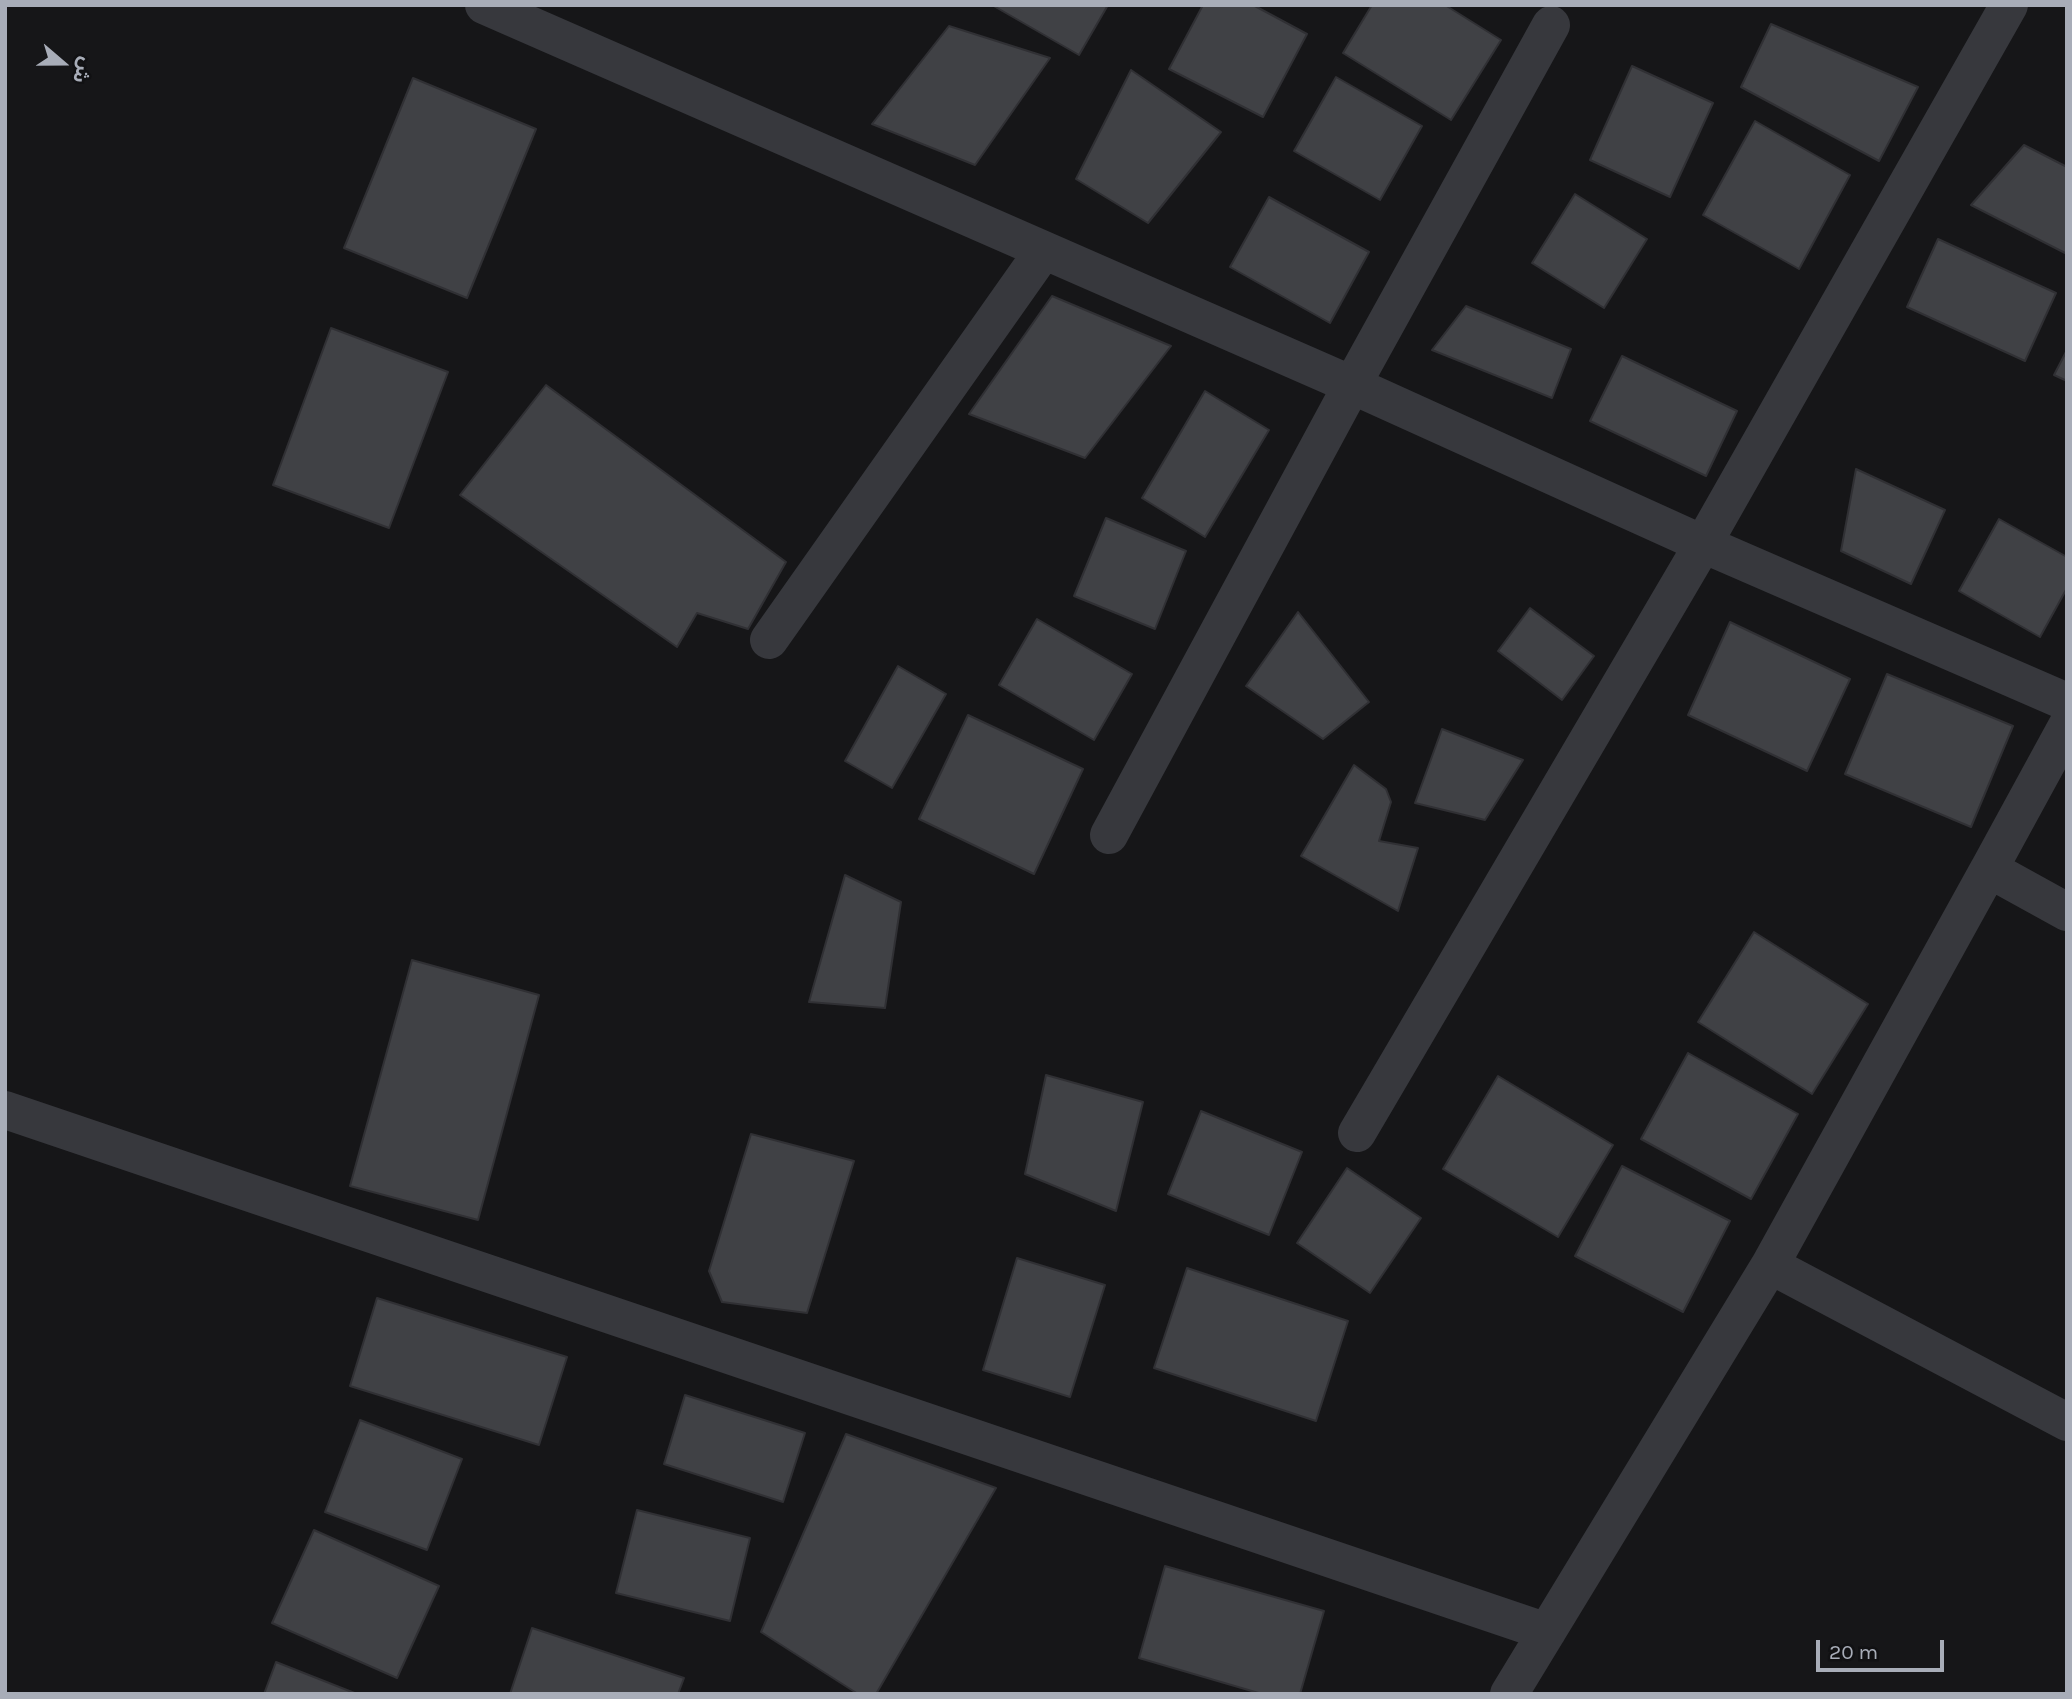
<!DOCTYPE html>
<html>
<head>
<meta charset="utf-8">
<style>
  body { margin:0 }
  #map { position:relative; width:2072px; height:1699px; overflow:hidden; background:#161618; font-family:Karla,"Noto Sans Arabic",sans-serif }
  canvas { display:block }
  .frame { position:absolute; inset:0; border:7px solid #a8adb8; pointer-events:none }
  .north { position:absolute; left:28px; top:28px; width:70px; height:70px; -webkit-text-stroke:5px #111113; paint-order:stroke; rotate:110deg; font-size:19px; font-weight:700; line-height:28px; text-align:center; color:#a8adb8 }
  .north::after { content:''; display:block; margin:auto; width:24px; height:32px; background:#a8adb8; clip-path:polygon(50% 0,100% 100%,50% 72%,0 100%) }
  .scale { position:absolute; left:1816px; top:1640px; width:128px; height:32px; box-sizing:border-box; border:4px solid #a8adb8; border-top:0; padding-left:9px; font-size:21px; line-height:24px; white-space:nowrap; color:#a8adb8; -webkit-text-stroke:5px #111113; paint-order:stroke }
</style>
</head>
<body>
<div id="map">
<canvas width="2072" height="1699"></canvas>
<div class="frame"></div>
<div class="north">ش</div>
<div class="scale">20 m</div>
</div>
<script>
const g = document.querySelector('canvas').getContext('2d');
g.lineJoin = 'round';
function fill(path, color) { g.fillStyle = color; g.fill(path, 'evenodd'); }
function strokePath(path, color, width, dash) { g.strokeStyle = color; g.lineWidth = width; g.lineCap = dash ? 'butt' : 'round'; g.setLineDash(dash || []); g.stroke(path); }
const building = new Path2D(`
  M992,5H1108L1079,55Z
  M1203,5H1253L1307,34L1263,117L1169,69Z
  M1372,5H1445L1501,40L1451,120L1343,53Z
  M1771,24L1918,87L1879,161L1741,87Z
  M949,26L1050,58L975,165L872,124Z
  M1632,66L1713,103L1670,197L1590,160Z
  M1131,70L1221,132L1148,223L1076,179Z
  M1336,77L1422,126L1380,200L1294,151Z
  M413,78L536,129L467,298L344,248Z
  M1755,121L1850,175L1799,269L1703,215Z
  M2024,145L2067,167V254L1971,205Z
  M1575,194L1647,239L1604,308L1532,263Z
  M1269,197L1369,252L1330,323L1230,267Z
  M1938,239L2056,293L2025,361L1907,307Z
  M1052,296L1171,346L1085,458L969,414Z
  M1466,306L1571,349L1552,398L1432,350Z
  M331,328L448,372L389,528L273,485Z
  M2067,350V381L2054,375Z
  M1622,356L1737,411L1706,476L1590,421Z
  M546,385L786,562L748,629L697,613L677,647L460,495Z
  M1205,391L1269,430L1205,537L1142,498Z
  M1856,469L1945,510L1911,584L1841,551Z
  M1106,518L1186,551L1155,629L1074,596Z
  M1999,519L2067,557V588L2040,637L1959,591Z
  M1530,608L1594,656L1562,700L1498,651Z
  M1298,612L1369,702L1323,739L1246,686Z
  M1037,619L1132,674L1094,740L999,685Z
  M1730,622L1850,679L1807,771L1688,715Z
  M898,666L946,694L892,788L845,761Z
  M1887,674L2013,726L1971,827L1845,774Z
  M968,715L1083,769L1034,874L919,819Z
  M1442,729L1523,760L1485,820L1415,803Z
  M1354,765L1386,789L1391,802L1379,841L1418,848L1398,911L1301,856Z
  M845,875L901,902L885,1008L809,1002Z
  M1754,932L1868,1004L1812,1094L1698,1022Z
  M412,960L539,995L478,1220L350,1186Z
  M1688,1053L1798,1114L1751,1199L1641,1139Z
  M1046,1075L1143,1102L1116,1211L1025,1174Z
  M1498,1076L1613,1145L1558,1237L1443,1169Z
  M1201,1111L1302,1152L1269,1235L1168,1194Z
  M751,1134L854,1161L807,1313L722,1302L709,1271Z
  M1622,1166L1730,1221L1683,1312L1575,1256Z
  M1347,1168L1421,1218L1370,1293L1297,1243Z
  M1017,1258L1105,1285L1070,1397L983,1370Z
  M1187,1268L1348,1321L1316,1421L1154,1368Z
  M377,1298L567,1357L539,1445L350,1386Z
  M685,1395L805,1433L783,1502L664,1464Z
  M360,1420L462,1459L427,1550L325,1512Z
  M846,1434L996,1488L876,1694H858L761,1632Z
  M637,1510L750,1538L730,1621L616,1593Z
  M314,1530L439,1586L397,1678L272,1623Z
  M1165,1566L1324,1611L1300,1694H1262L1139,1658Z
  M532,1628L684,1678L678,1694H510Z
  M276,1662L357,1694H264Z`);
const street = new Path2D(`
  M484,5L1352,385L1703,544L2067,702
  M769,640L1044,250
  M2067,726L1989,869L2067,912
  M1109,835L1352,385L1551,25
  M1989,869L1770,1265L2067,1422
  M5,1110L1547,1632
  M1357,1133L1703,544L2009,5
  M1509,1694L1770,1265`);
fill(building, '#404145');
strokePath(building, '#303034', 2);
strokePath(street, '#37383d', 38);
</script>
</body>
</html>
